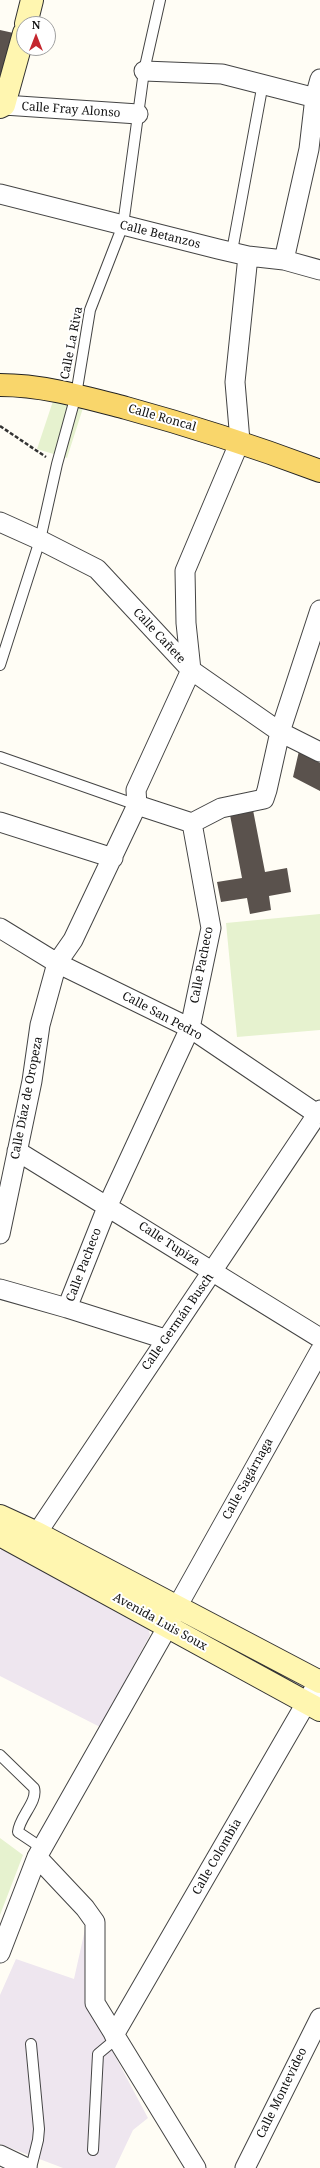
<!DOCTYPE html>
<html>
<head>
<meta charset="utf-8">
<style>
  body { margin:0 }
  #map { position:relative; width:320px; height:2168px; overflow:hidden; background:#fffdf5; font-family:"Noto Serif",serif }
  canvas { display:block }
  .north { position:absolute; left:16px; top:16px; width:40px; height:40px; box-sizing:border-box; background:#fff; border:1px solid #a0a0a0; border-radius:50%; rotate:0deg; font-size:11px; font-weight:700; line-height:16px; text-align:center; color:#111 }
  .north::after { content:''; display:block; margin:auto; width:14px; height:18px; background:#c4262e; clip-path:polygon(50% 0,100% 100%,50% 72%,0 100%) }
</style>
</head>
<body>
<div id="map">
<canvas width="320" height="2168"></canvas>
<div class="north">N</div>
</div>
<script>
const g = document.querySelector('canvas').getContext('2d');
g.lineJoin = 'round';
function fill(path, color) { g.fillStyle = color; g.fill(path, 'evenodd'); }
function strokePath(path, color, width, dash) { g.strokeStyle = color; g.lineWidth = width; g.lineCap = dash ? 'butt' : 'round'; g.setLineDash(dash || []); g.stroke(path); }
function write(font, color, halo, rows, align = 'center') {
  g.font = font + ' "Noto Serif",serif'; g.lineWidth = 4; g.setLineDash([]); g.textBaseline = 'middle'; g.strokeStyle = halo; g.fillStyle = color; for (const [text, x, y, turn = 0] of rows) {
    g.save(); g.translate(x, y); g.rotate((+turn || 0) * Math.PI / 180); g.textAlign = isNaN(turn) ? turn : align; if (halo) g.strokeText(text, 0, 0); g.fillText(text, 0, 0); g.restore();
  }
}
const industrial = new Path2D(`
  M5,1545L148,1628L150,1635L100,1727L0,1676V1551Z
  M86,1925L87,2003L148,2118L133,2130L115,2168H63L0,2144V1995L16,1959L74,1979Z`);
const pitch = new Path2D(`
  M54,398L83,408L67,458L37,449Z
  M320,914V1030L237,1037L226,923Z
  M0,1838L23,1855L0,1915Z`);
const building = new Path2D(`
  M0,30L18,34L0,85Z
  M299,751L320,763V791L293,777Z
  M253,810L265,872L287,868L291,892L269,896L271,910L250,914L247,898L221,902L217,882L242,878L230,815Z`);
const path = new Path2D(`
  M0,426L46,457`);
const lane = new Path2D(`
  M232,251L263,83
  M0,665L40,540L57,464L76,395L90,310L123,225L144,71L160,0
  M0,757L137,805
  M0,1755L34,1788C38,1802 19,1817 18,1832L42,1848
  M93,2150L98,2054L116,2039
  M31,2168L38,2140L39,2129L31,2044`);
const street = new Path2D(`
  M144,71L222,74L320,99
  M4,105L138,114
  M0,194L218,249L248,256L284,260L320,270
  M284,260L309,149L315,97L320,79
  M0,522L40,540L97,569L191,670L280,732L320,752
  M0,822L113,858
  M192,823L137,805L136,790L191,670L186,623L185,571L240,441L235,382L248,256
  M0,928L57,963L190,1028L317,1114
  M17,1151L320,1338
  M0,1234L32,1081L40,1025L57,963L73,940L137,805
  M0,1289L67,1308L165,1339
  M67,1308L108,1205L190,1028L211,928L192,823L221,808L264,799L267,790L280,732L320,610
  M37,1533L320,1110
  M37,1857L85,1908L95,1922V2003L196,2168
  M0,1953L37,1857L168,1626L177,1607L320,1351
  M114,2035L320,1679
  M0,2155L27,2168
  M245,2168L320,2018`);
const secondary = new Path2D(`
  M26,24L32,0
  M0,107L4,105L24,33
  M0,1516L37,1533L320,1682
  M0,1535L320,1710`);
const primary = new Path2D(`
  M0,385C43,385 84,397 126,408C192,426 256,447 320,471`);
const streetNames = [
  ["Calle Fray Alonso",71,110,4],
  ["Calle Betanzos",160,235,14],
  ["Calle La Riva",72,343,-79],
  ["Calle Roncal",162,418,16],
  ["Calle Cañete",159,636,47],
  ["Calle Pacheco",202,965,-79],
  ["Calle San Pedro",162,1016,28],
  ["Calle Díaz de Oropeza",27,1098,-79],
  ["Calle Tupiza",169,1244,33],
  ["Calle Pacheco",84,1265,-69],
  ["Calle Germán Busch",178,1322,-55],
  ["Calle Sagárnaga",248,1479,-61],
  ["Avenida Luis Soux",160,1622,29],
  ["Calle Colombia",217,1857,-60],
  ["Calle Montevideo",282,2093,-64]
];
fill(industrial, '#eee6ef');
fill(pitch, '#e6f2cf');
fill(building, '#5a524d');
strokePath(lane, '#444', 12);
strokePath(street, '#444', 21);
strokePath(secondary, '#333', 24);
strokePath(primary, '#222', 24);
strokePath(path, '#333', 2.5, [4, 2]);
strokePath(lane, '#fff', 10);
strokePath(street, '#fff', 19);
strokePath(secondary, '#fff6b0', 22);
strokePath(primary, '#f9d66b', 22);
write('12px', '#111', '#fff', streetNames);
</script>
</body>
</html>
